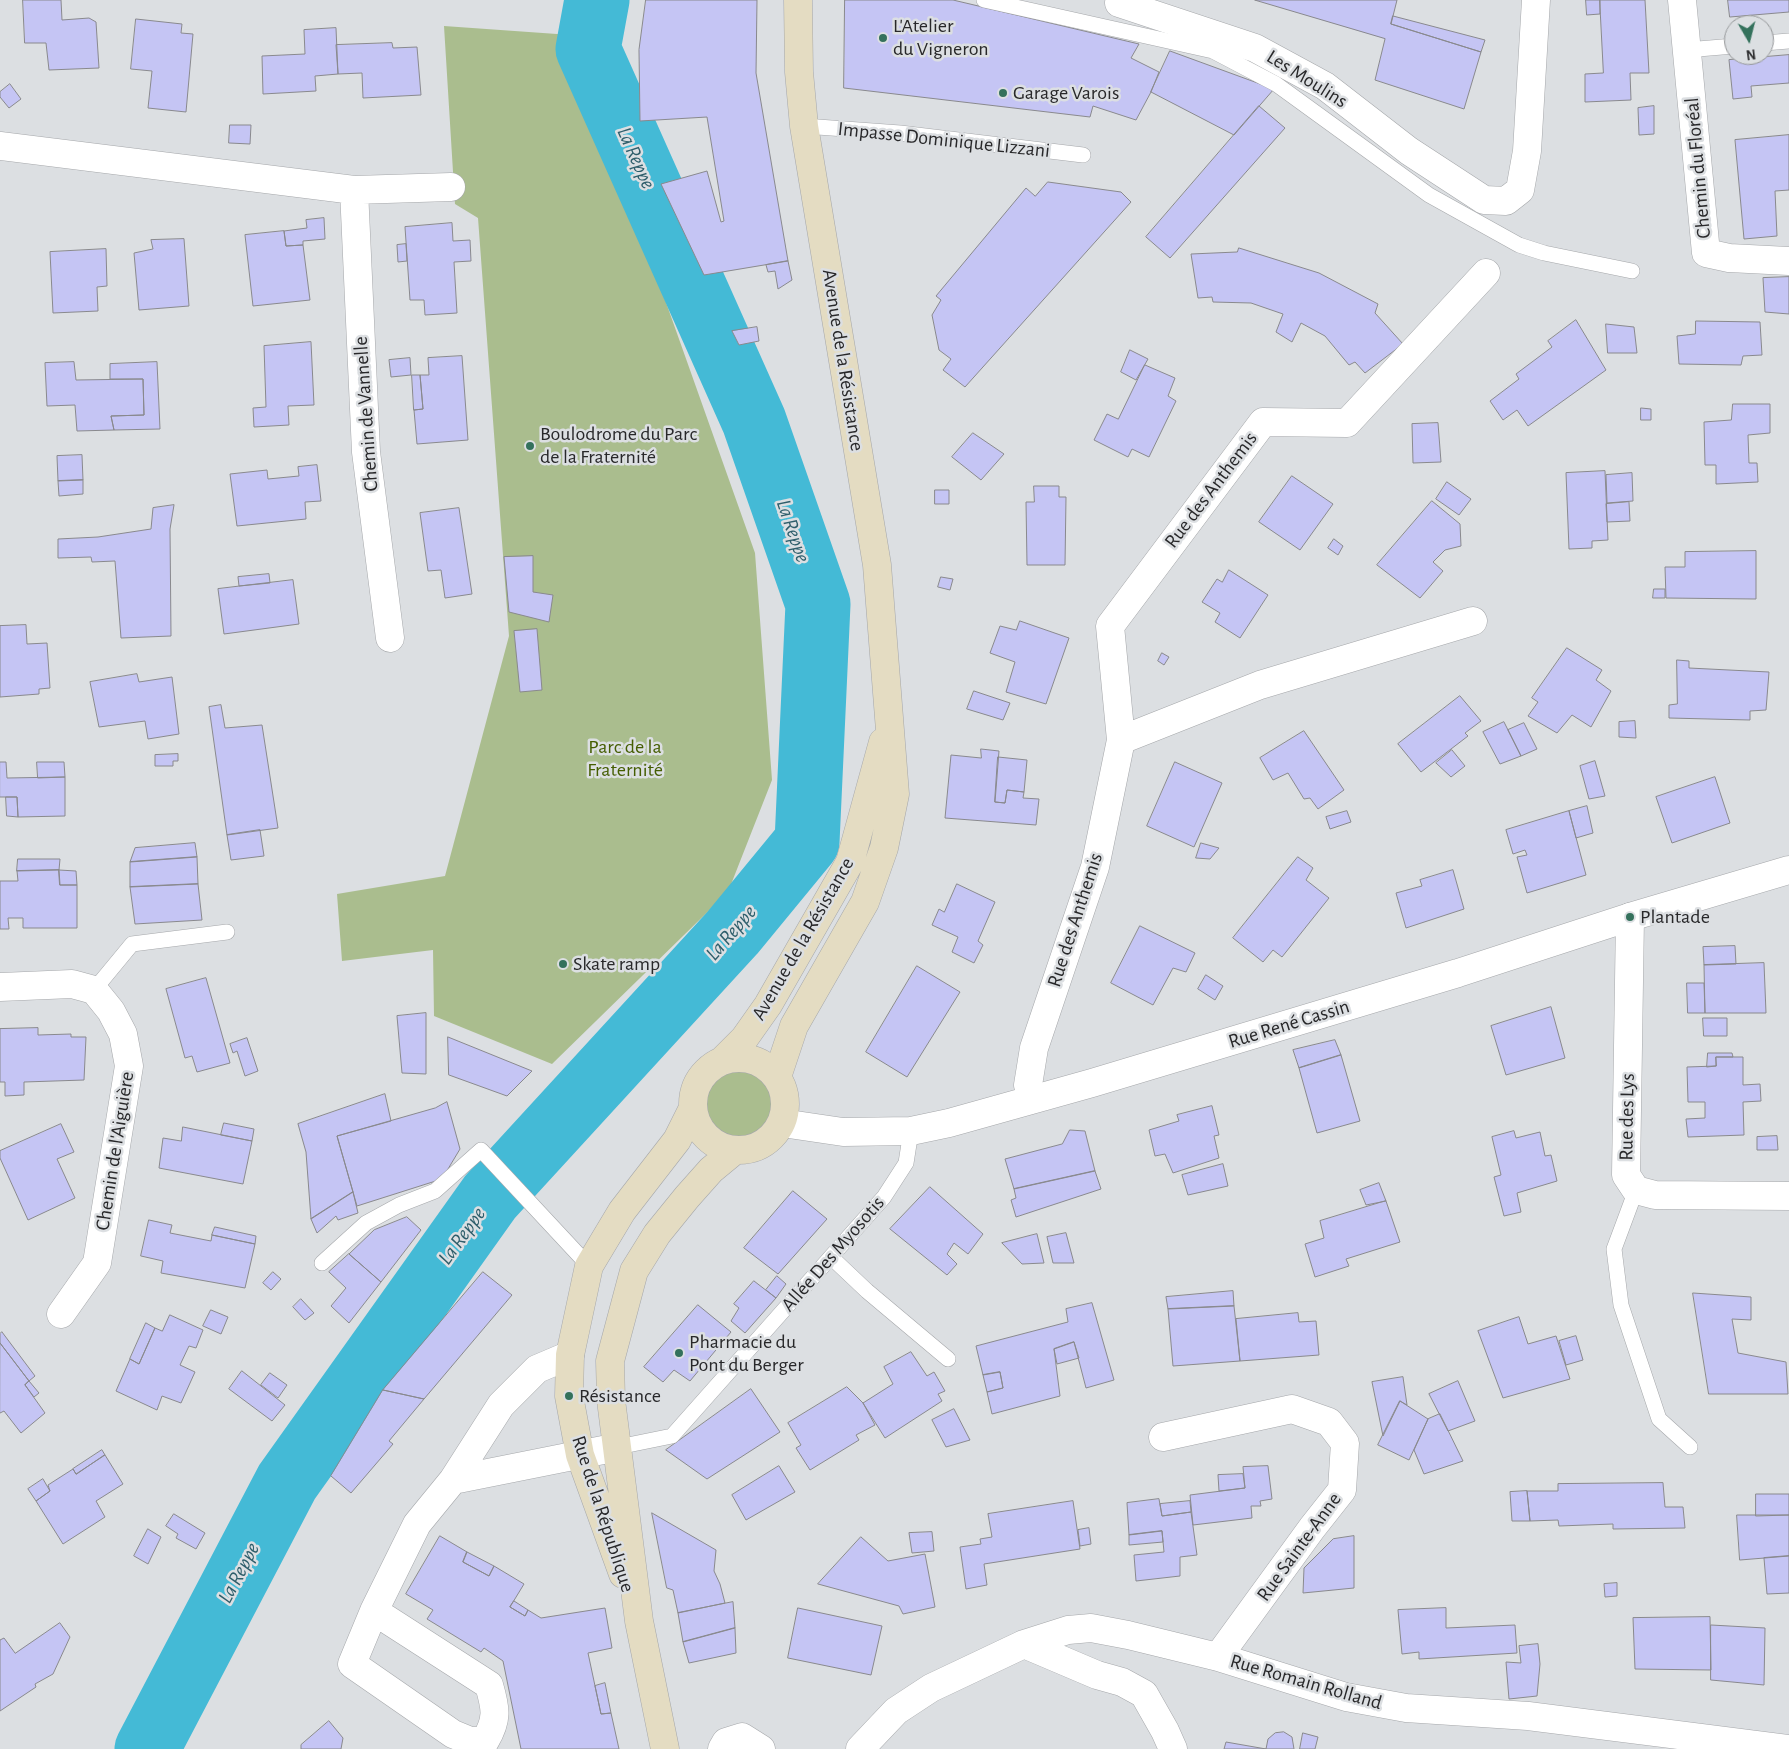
<!DOCTYPE html>
<html>
<head>
<meta charset="utf-8">
<style>
  body { margin:0 }
  #map { position:relative; width:1789px; height:1749px; overflow:hidden; background:#dcdfe2; font-family:"Alegreya Sans",sans-serif }
  canvas { display:block }
  .north { position:absolute; left:1724px; top:15px; width:50px; height:50px; box-sizing:border-box; background:#dcdfe2; border:1px solid #949698; border-radius:50%; rotate:172deg; font-size:14px; font-weight:700; line-height:20px; text-align:center; color:#28282a }
  .north::after { content:''; display:block; margin:auto; width:18px; height:22px; background:#34715c; clip-path:polygon(50% 0,100% 100%,50% 72%,0 100%) }
</style>
</head>
<body>
<div id="map">
<canvas width="1789" height="1749"></canvas>
<div class="north">N</div>
</div>
<script>
const g = document.querySelector('canvas').getContext('2d');
g.lineJoin = 'round';
function fill(path, color) { g.fillStyle = color; g.fill(path, 'evenodd'); }
function strokePath(path, color, width, dash) { g.strokeStyle = color; g.lineWidth = width; g.lineCap = dash ? 'butt' : 'round'; g.setLineDash(dash || []); g.stroke(path); }
function write(font, color, halo, rows, align = 'center') {
  g.font = font + ' "Alegreya Sans",sans-serif'; g.lineWidth = 5; g.setLineDash([]); g.textBaseline = 'middle'; g.strokeStyle = halo; g.fillStyle = color; for (const [text, x, y, turn = 0] of rows) {
    g.save(); g.translate(x, y); g.rotate((+turn || 0) * Math.PI / 180); g.textAlign = isNaN(turn) ? turn : align; if (halo) g.strokeText(text, 0, 0); g.fillText(text, 0, 0); g.restore();
  }
}
const green = new Path2D(`
  M444,26L571,35L755,553L772,780L728,892L552,1064L434,1016L433,950L342,961L337,894L445,876L509,636L478,218L455,204Z
  M693 1104a46 46 0 1 1 92 0a46 46 0 1 1-92 0Z`);
const river = new Path2D(`
  M147,1749L287,1482L490,1197L733,932L807,842L818,604L754,421L588,49L597,0`);
const building = new Path2D(`
  M23,0H61L62,20L89,18L96,22L99,68L49,70L46,43H25Z
  M646,0H757L756,73L788,261L704,275L661,184L707,171L721,222L724,221L707,117L640,121L639,50Z
  M845,0H953L1139,44L1131,58L1159,72L1151,92L1136,120L1093,106L1090,117L844,88Z
  M1255,0H1397L1391,24L1481,52L1464,109L1375,80L1385,39Z
  M1586,0H1600V14L1587,15Z
  M1600,0H1645L1649,73H1630L1631,100L1585,102V74L1603,73Z
  M1728,0H1789V12L1730,17Z
  M1393,16L1485,40L1481,52L1391,24Z
  M136,19L182,24L181,33L193,34L186,112L148,108L152,71L131,69Z
  M336,28L338,74L315,76L316,91L263,94L262,56L305,54L304,30Z
  M392,43L393,48L417,47L421,95L363,98L362,73L338,74L336,45Z
  M1170,51L1274,89L1234,135L1151,92Z
  M1789,55V83L1751,86L1752,97L1733,99L1729,60Z
  M10,84L21,99L9,108L0,97V92Z
  M1259,106L1285,128L1170,258L1146,237Z
  M1654,106V134L1639,135L1638,108Z
  M230,125H251L250,144L229,143Z
  M1789,135V190L1775,191L1777,236L1744,239L1735,140Z
  M1048,182L1121,192L1131,202L965,387L943,370L951,359L939,350L932,315L941,300L936,296L1026,188L1035,196Z
  M324,218L325,239L303,241V245L286,246L284,231L307,228L306,220Z
  M452,223L453,241L470,240L471,261L454,262L457,313L425,315L424,300H410L405,227Z
  M284,231L286,246L303,245L310,300L253,306L245,235Z
  M184,239L189,306L139,310L134,253L153,249L151,240Z
  M406,244L407,261L398,262L397,245Z
  M1239,248L1319,273L1378,304L1375,313L1403,344L1365,373L1355,362L1349,365L1325,336L1301,323L1292,342L1276,332L1283,314L1251,303L1213,302L1212,297L1198,298L1191,254L1237,252Z
  M106,249L107,286L97,287L98,311L53,313L50,252Z
  M788,261L792,280L778,289L775,271L768,272L766,265Z
  M1789,277V314L1765,312L1763,278Z
  M1576,320L1606,370L1528,426L1517,410L1503,420L1490,401L1519,379L1516,374L1552,347L1548,341Z
  M1696,321L1760,322L1762,355L1743,356L1741,365L1679,364L1677,336L1695,334Z
  M1606,324L1634,327L1637,353H1608Z
  M757,327L759,341L739,345L732,331Z
  M311,342L314,405L288,406L289,425L254,427L253,408L266,407L264,346Z
  M1130,350L1148,359L1136,380L1121,372Z
  M462,356L468,440L417,444L414,410L423,409L420,375H429L428,358Z
  M410,358L411,375L391,377L389,360Z
  M74,362L76,380L143,379L144,415L111,416L114,430L77,431L75,405L47,406L45,363Z
  M157,362L160,429L114,430L111,416L144,415L143,379H110V364Z
  M1145,365L1175,378L1168,396L1176,401L1149,457L1132,449L1128,457L1094,440L1107,414L1118,419Z
  M412,375H420L423,409L414,410Z
  M1733,404H1770V433L1748,435L1749,463H1757L1758,482L1716,484V465H1705L1704,422L1731,420Z
  M1641,408L1651,409V420H1641Z
  M1438,423L1441,462L1413,463L1412,424Z
  M973,433L1004,454L981,480L952,457Z
  M82,455L83,480L58,481L57,456Z
  M317,465L321,501L305,502L306,519L237,526L230,474L267,470L268,479L299,476L298,467Z
  M1605,471L1608,540L1592,541V548L1569,549L1566,473Z
  M1632,473L1633,501L1607,503L1606,475Z
  M1292,476L1333,504L1300,550L1259,522Z
  M83,480V494L59,496L58,481Z
  M1447,482L1471,499L1459,515L1436,499Z
  M1034,486H1059V497H1066L1065,565H1027L1026,502H1034Z
  M935,490H949V504H935Z
  M1432,501L1460,524L1461,546L1445,550L1433,562L1443,571L1420,598L1377,565Z
  M1629,502L1630,521L1607,522L1606,504Z
  M174,505L170,529L171,636L121,638L115,561L92,562L91,557L58,558V539L98,537L151,529L153,508Z
  M459,508L472,594L445,598L441,570L428,571L420,513Z
  M1334,539L1343,546L1338,555L1328,548Z
  M1756,551V599L1666,598L1665,567H1685V552Z
  M533,556V592L553,595L549,622L509,612L504,557Z
  M1229,570L1268,595L1240,638L1215,622L1220,613L1202,602L1217,579L1222,582Z
  M269,574L270,583L239,586L238,577Z
  M941,577L953,579L950,590L938,587Z
  M293,580L299,624L224,634L218,589Z
  M1654,589H1665V598H1653Z
  M1020,621L1069,638L1046,704L1006,692L1015,662L990,653L1000,626L1016,630Z
  M26,625L27,644L47,643L50,688L39,689V694L0,697V626Z
  M537,629L542,690L520,692L514,631Z
  M1567,648L1602,670L1596,680L1611,691L1591,727L1572,715L1557,733L1528,716L1538,702L1532,698Z
  M1162,653L1169,657L1164,665L1158,661Z
  M1677,660L1689,661V668L1769,672L1766,710L1750,711V720L1669,718V705L1677,704Z
  M137,674L139,682L172,677L179,734L148,739L145,721L99,727L90,682Z
  M974,691L1010,703L1003,720L967,709Z
  M1460,696L1481,721L1465,733L1468,736L1421,772L1398,744Z
  M221,705L225,728L262,725L278,828L227,835L209,707Z
  M1635,721L1636,738L1619,737V722Z
  M1504,722L1521,756L1500,764L1483,732Z
  M1524,723L1537,749L1521,756L1508,730Z
  M1304,731L1344,790L1318,809L1310,798L1304,799L1288,773L1273,780L1260,758Z
  M981,749L999,751L995,802L1005,803L1007,790L1024,792L1023,798L1039,799L1036,825L945,818L951,755L981,758Z
  M1452,750L1465,766L1451,777L1436,763Z
  M178,754V761H173V766H155V755Z
  M998,757L1027,760L1024,792L1007,790L1005,803L995,802Z
  M1595,761L1605,796L1589,799L1580,766Z
  M0,762H6L7,778L65,777V816L18,817L17,797H0Z
  M37,762H64L65,777L38,778Z
  M1175,762L1222,783L1194,847L1147,826Z
  M1715,777L1730,823L1672,843L1656,797Z
  M6,797H17L18,817L7,816Z
  M1587,806L1593,833L1576,838L1569,811Z
  M1347,811L1351,822L1330,829L1326,817Z
  M1569,811L1586,875L1527,893L1517,857L1527,855L1525,850L1513,854L1506,830Z
  M260,830L264,856L231,860L227,835Z
  M195,843L197,857L130,862L135,848Z
  M1201,843L1219,848L1210,859L1196,858Z
  M197,857L198,884L130,887V862Z
  M1298,857L1313,868L1306,880L1329,898L1282,957L1273,950L1263,962L1233,938Z
  M18,859H60L59,870L17,871Z
  M59,870L60,885H77V928H23V918H8L9,929H0V881H18L17,871Z
  M59,870L76,871L77,885H60Z
  M1453,870L1464,909L1406,928L1396,893L1422,886L1420,880Z
  M198,884L202,920L135,924L130,887Z
  M957,884L995,902L978,941L983,945L974,963L952,952L958,937L932,925L939,909L944,912Z
  M1140,926L1195,953L1186,972L1173,968L1153,1005L1111,983Z
  M1735,946L1736,964L1704,965L1703,947Z
  M1764,963L1766,1013H1705L1704,965Z
  M917,966L960,992L907,1077L866,1052Z
  M1206,975L1223,986L1215,1000L1198,989Z
  M206,978L230,1063L197,1072L192,1056L185,1058L166,989Z
  M1687,983H1704L1705,1013H1688Z
  M1551,1007L1565,1058L1506,1075L1491,1026Z
  M426,1013V1074L402,1073L397,1016Z
  M1703,1018H1727V1036H1704Z
  M38,1028V1035L71,1034V1037H86L84,1080L24,1082V1095L5,1096V1082H0V1029Z
  M448,1037L532,1071L507,1096L449,1075Z
  M247,1038L258,1071L245,1076L237,1051L233,1053L230,1044Z
  M1335,1040L1341,1055L1299,1068L1293,1050Z
  M1708,1053H1732L1733,1057H1716V1066L1707,1067Z
  M1341,1055L1360,1121L1317,1133L1299,1068Z
  M1716,1057H1743V1085L1760,1084L1761,1101L1743,1102L1744,1135L1688,1137L1686,1119L1705,1118V1102H1688L1687,1067L1716,1066Z
  M385,1094L391,1121L337,1136L353,1192L311,1219L306,1152L298,1124Z
  M447,1102L460,1149L442,1179L357,1206L337,1136L435,1108Z
  M1212,1106L1219,1135L1214,1136L1219,1158L1173,1173L1165,1154L1155,1156L1149,1130L1179,1121L1177,1115Z
  M224,1123L254,1129L252,1141L221,1135Z
  M61,1124L74,1152L57,1159L75,1198L28,1220L0,1158V1151Z
  M183,1127L252,1141L243,1184L159,1168L163,1138L181,1141Z
  M1070,1130L1085,1131L1095,1171L1014,1189L1005,1159L1062,1144Z
  M1514,1131L1516,1138L1540,1132L1545,1156L1551,1155L1557,1181L1517,1193L1521,1212L1504,1216L1494,1177L1501,1175L1492,1137Z
  M1777,1136L1778,1150H1757V1137Z
  M1223,1164L1228,1186L1188,1195L1182,1175Z
  M1095,1171L1101,1189L1016,1217L1011,1200L1016,1198L1014,1189Z
  M1379,1183L1386,1201L1366,1205L1360,1190Z
  M930,1187L983,1234L968,1254L954,1243L947,1254L957,1264L947,1275L890,1229Z
  M793,1191L827,1219L778,1274L744,1248Z
  M353,1192L358,1213L338,1220L336,1216L317,1233L311,1219Z
  M1386,1201L1400,1242L1346,1259L1349,1266L1315,1277L1305,1244L1324,1238L1320,1221Z
  M407,1217L421,1230L381,1282L349,1254L374,1230Z
  M149,1220L172,1225L170,1233L211,1241L212,1235L255,1244L245,1288L161,1273L163,1261L141,1256Z
  M215,1227L256,1236L255,1244L212,1235Z
  M1066,1233L1074,1263H1053L1047,1237Z
  M1037,1234L1044,1263L1022,1264L1002,1243Z
  M349,1254L381,1282L349,1323L331,1306L346,1288L329,1272Z
  M273,1272L281,1279L271,1290L263,1283Z
  M483,1272L512,1295L424,1399L383,1390Z
  M777,1276L786,1284L776,1298L766,1290Z
  M754,1281L776,1298L745,1333L731,1321L739,1308L734,1304Z
  M1233,1291L1234,1306L1168,1309L1166,1297Z
  M1693,1293L1751,1297V1320L1732,1319L1738,1353L1786,1362L1788,1394H1709Z
  M301,1299L314,1313L305,1320L293,1307Z
  M1092,1303L1114,1380L1086,1388L1074,1342L1054,1349L1060,1396L992,1414L987,1392L1003,1388L1000,1372L983,1375L976,1346L1068,1322L1066,1309Z
  M698,1305L731,1332L690,1381L674,1370L663,1382L644,1367Z
  M1234,1306L1240,1361L1173,1366L1168,1309Z
  M211,1310L228,1317L221,1334L203,1326Z
  M1298,1313L1299,1322L1316,1321L1319,1355L1240,1361L1236,1319Z
  M170,1315L203,1330L196,1348L189,1346L180,1365L195,1372L181,1403L162,1396L157,1410L116,1391L130,1359L139,1364L155,1328L162,1331Z
  M1519,1317L1528,1344L1556,1336L1570,1379L1503,1398L1478,1331Z
  M146,1323L155,1328L139,1364L130,1359Z
  M2,1332L35,1376L29,1381L0,1343V1334Z
  M1576,1336L1583,1360L1566,1365L1559,1341Z
  M1074,1342L1079,1358L1057,1364L1054,1349Z
  M0,1343L29,1381L25,1385L45,1413L21,1433L4,1411L0,1413Z
  M911,1352L927,1376L934,1372L945,1391L938,1394L942,1401L885,1438L863,1403L893,1384L884,1367Z
  M242,1371L285,1405L272,1421L229,1389Z
  M1000,1372L1003,1388L987,1392L983,1375Z
  M270,1373L287,1385L278,1398L261,1385Z
  M1403,1377L1407,1405L1400,1401L1383,1436L1372,1382Z
  M29,1381L39,1393L34,1397L25,1385Z
  M1458,1381L1475,1421L1448,1431L1429,1394Z
  M847,1387L863,1403L875,1425L856,1435L859,1440L810,1470L796,1448L801,1445L788,1423Z
  M751,1389L780,1432L707,1479L666,1450Z
  M383,1390L424,1399L389,1441L393,1444L351,1493L331,1476Z
  M1400,1401L1428,1419L1409,1460L1378,1445Z
  M954,1409L970,1440L946,1447L932,1420Z
  M1440,1414L1463,1461L1424,1474L1414,1450L1428,1419Z
  M102,1450L105,1455L76,1474L73,1469Z
  M105,1455L123,1484L96,1501L105,1517L63,1544L36,1501L50,1491L48,1485L73,1469L76,1474Z
  M779,1466L795,1492L746,1520L732,1495Z
  M1268,1466L1272,1499L1260,1501L1261,1506H1251L1252,1518L1193,1525L1190,1495L1245,1488L1243,1467Z
  M1243,1474L1245,1488L1219,1491L1218,1475Z
  M43,1479L50,1491L36,1501L28,1489Z
  M1663,1483L1665,1507H1683L1685,1528L1613,1529V1524L1559,1526L1558,1520L1530,1521L1527,1491H1558V1484Z
  M1527,1491L1530,1521H1512L1510,1492Z
  M1756,1494H1789V1515L1756,1516Z
  M1159,1499L1162,1516L1191,1512L1197,1555L1180,1557V1576L1136,1581L1134,1555L1164,1552L1162,1531L1129,1535L1127,1503Z
  M1073,1501L1080,1549L984,1564L987,1585L966,1589L960,1547L981,1544L980,1539L992,1537L988,1514Z
  M1190,1501L1191,1512L1162,1516L1160,1504Z
  M652,1513L716,1550L714,1571L720,1584L725,1603L678,1613L673,1590L667,1588Z
  M174,1514L205,1533L196,1549L176,1538L178,1534L166,1526Z
  M1737,1515H1789V1556L1740,1560Z
  M1089,1528L1091,1544L1080,1546L1078,1530Z
  M148,1529L161,1537L148,1564L134,1556Z
  M1162,1531L1163,1542L1129,1545V1535Z
  M932,1532L934,1551L912,1553L909,1533Z
  M440,1536L467,1552L463,1562L489,1576L494,1566L524,1584L510,1607L525,1616L528,1610L541,1618L605,1608L612,1648L588,1653L601,1714L611,1713L619,1749H521L503,1661L484,1648L481,1652L427,1619L433,1610L406,1594Z
  M1354,1536V1588L1303,1593L1304,1568L1333,1539Z
  M861,1537L888,1561L925,1554L935,1607L903,1614L899,1606L818,1584Z
  M467,1552L494,1566L489,1576L463,1562Z
  M1789,1556V1593L1767,1594L1764,1558Z
  M1617,1583V1596L1605,1597L1604,1584Z
  M514,1601L528,1610L525,1616L510,1607Z
  M733,1602L735,1628L683,1642L678,1613Z
  M798,1608L882,1626L871,1675L788,1658Z
  M1446,1608V1628L1515,1625L1517,1653L1419,1659V1652L1402,1654L1398,1610Z
  M1710,1617L1711,1670L1635,1669L1633,1618Z
  M60,1623L70,1637L53,1674L35,1684L36,1687L0,1711V1640L4,1638L15,1653Z
  M1711,1625L1765,1628L1764,1685L1711,1680Z
  M735,1628L736,1653L689,1663L683,1642Z
  M1538,1644L1540,1664L1537,1696L1509,1699L1506,1662L1521,1663L1519,1646Z
  M605,1683L611,1713L601,1714L595,1686Z
  M329,1721L343,1738L341,1749H301V1745Z
  M1284,1732L1292,1737L1294,1749H1224L1226,1742L1266,1749L1268,1739L1275,1733Z
  M1303,1733L1318,1737L1315,1749H1300Z`);
const service = new Path2D(`
  M984,0L1213,51L1276,84L1429,195L1519,245L1544,253L1632,271
  M1764,43L1789,41
  M1686,50L1734,46
  M804,126L900,133L1083,155
  M94,990L132,944L227,932
  M1636,1190L1614,1249L1621,1305L1659,1419L1690,1447
  M831,1257L867,1291L948,1359
  M322,1263L366,1223L399,1205L435,1191L481,1150L589,1266
  M618,1447L672,1436L884,1197L906,1163L911,1131`);
const minor = new Path2D(`
  M1120,0L1119,3L1255,48L1325,86L1409,151L1484,200L1506,201L1520,190L1527,151L1536,0
  M1682,0L1706,253L1729,258L1789,261
  M0,146L354,190L451,187
  M354,190L366,452L390,638
  M1121,740L1260,685L1473,621
  M1630,917L1626,1175L1636,1190L1655,1195L1789,1196
  M0,987L72,984L94,990L111,1011L123,1034L129,1066L97,1263L61,1314
  M1032,1099L1028,1085L1034,1048L1095,867L1121,740L1110,626L1263,422L1347,423L1486,273
  M1163,1437L1292,1409L1329,1422L1345,1443L1342,1490L1312,1528L1218,1657
  M453,1480L618,1447
  M374,1611L489,1685C496,1709 498,1719 485,1741H470L453,1734L352,1664L374,1611L417,1524L453,1480L501,1405L537,1369L570,1355
  M1024,1644L1097,1675L1122,1682L1144,1694L1165,1731L1173,1749
  M722,1749L726,1742L742,1737L761,1749
  M860,1749L896,1711L931,1688L1024,1644L1068,1630L1091,1628L1128,1635L1218,1657L1346,1697L1406,1708L1528,1716L1789,1749`);
const tertiary = new Path2D(`
  M782,1123L843,1132L911,1131L949,1123L1092,1083L1458,973L1630,917L1789,870`);
const secondary = new Path2D(`
  M693 1104a46 46 0 1 1 92 0a46 46 0 1 1-92 0Z
  M723,1060L744,1039L768,1005L850,862L883,742
  M777,1077L794,1026L865,902L884,848L895,794L877,565L804,126L799,72L798,0
  M623,1574L580,1455L569,1396L570,1355L589,1266L622,1211L677,1140L692,1110
  M665,1749L639,1621L611,1400L610,1361L634,1271L657,1234L687,1197L711,1170L734,1151`);
const markers = [
  [883,38,5,"#34715c"],
  [1003,93,5,"#34715c"],
  [530,446,5,"#34715c"],
  [1630,917,5,"#34715c"],
  [563,964,5,"#34715c"],
  [679,1353,5,"#34715c"],
  [569,1396,5,"#34715c"]
];
const poiNames = [
  ["L'Atelier",893,26],
  ["du Vigneron",893,49],
  ["Garage Varois",1013,93],
  ["Boulodrome du Parc",540,434],
  ["de la Fraternité",540,457],
  ["Plantade",1640,917],
  ["Skate ramp",573,964],
  ["Pharmacie du",689,1342],
  ["Pont du Berger",689,1365],
  ["Résistance",579,1396]
];
const streetNames = [
  ["Les Moulins",1307,79,32],
  ["Impasse Dominique Lizzani",944,140,6],
  ["Chemin du Floréal",1698,168,-95],
  ["Avenue de la Résistance",843,360,81],
  ["Chemin de Vannelle",366,414,-94],
  ["Rue des Anthemis",1211,490,-53],
  ["Rue des Anthemis",1075,920,-72],
  ["Avenue de la Résistance",803,939,-60],
  ["Rue René Cassin",1289,1024,-17],
  ["Rue des Lys",1627,1117,-89],
  ["Chemin de l'Aiguière",115,1151,-81],
  ["Allée Des Myosotis",833,1254,-49],
  ["Rue de la République",603,1514,72],
  ["Rue Sainte-Anne",1299,1547,-54],
  ["Rue Romain Rolland",1306,1682,16]
];
const parkNames = [
  ["Parc de la",625,747],
  ["Fraternité",625,770]
];
const waterNames = [
  ["La Reppe",636,158,66],
  ["La Reppe",793,531,71],
  ["La Reppe",731,933,-49],
  ["La Reppe",462,1236,-54],
  ["La Reppe",239,1573,-62]
];
fill(green, '#aabd8e');
strokePath(river, '#44bad6', 65);
fill(building, '#c5c5f4');
strokePath(building, '#89898d', 1);
strokePath(service, '#a5a7aa', 16);
strokePath(minor, '#a5a7aa', 29);
strokePath(tertiary, '#a5a7aa', 29);
strokePath(secondary, '#a5a7aa', 29);
strokePath(service, '#fff', 15);
strokePath(minor, '#fff', 28);
strokePath(tertiary, '#fff', 28);
strokePath(secondary, '#e4dcc2', 28);
for (const [x, y, r, color] of markers) { const dot = new Path2D(); dot.arc(x, y, r, 0, 2 * Math.PI); g.fillStyle = color; g.fill(dot); strokePath(dot, '#dcdfe2', 2); }
write('20px', '#28282a', '#dcdfe2', poiNames, 'left');
write('20px', '#28282a', '#dcdfe2', streetNames);
write('20px', '#455e02', '#dcdfe2', parkNames);
write('italic 21px', '#2e5e6b', '#dcdfe2', waterNames);
</script>
</body>
</html>
